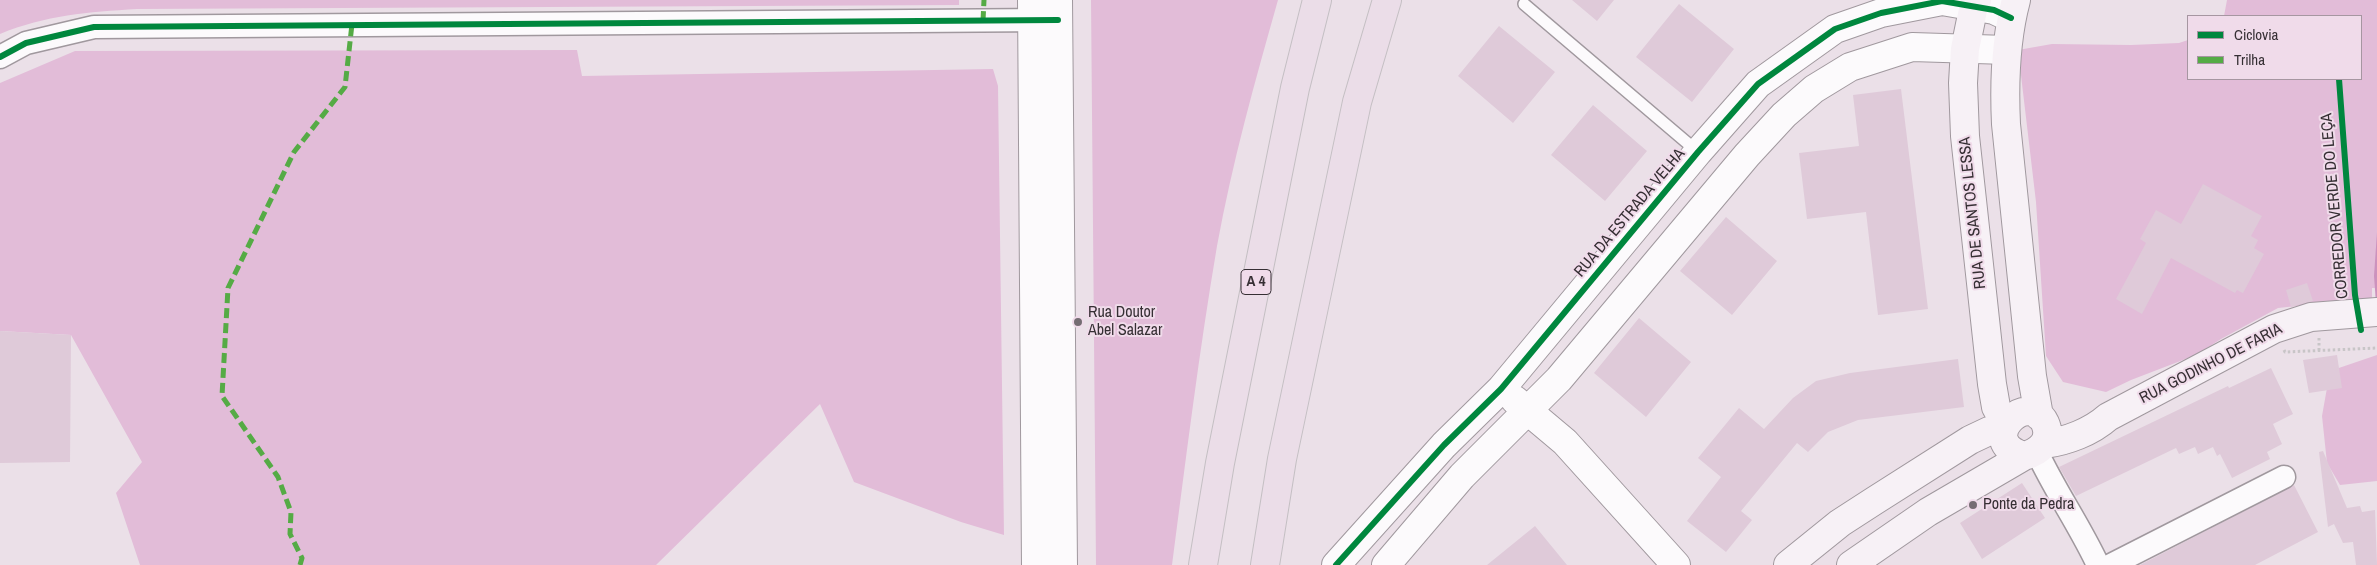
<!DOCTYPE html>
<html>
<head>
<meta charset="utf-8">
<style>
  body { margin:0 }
  #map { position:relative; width:2377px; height:565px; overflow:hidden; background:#ebe0e8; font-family:"Archivo Narrow",sans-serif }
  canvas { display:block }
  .legend { position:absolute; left:2187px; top:15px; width:175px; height:65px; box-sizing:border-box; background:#f0dbea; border:1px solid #a696a1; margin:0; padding:6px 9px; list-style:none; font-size:15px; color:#362f34 }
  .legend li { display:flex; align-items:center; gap:10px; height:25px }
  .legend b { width:25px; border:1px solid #a696a1 }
</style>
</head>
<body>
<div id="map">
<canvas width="2377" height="565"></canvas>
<ul class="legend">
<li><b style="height:6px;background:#00873e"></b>Ciclovia</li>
<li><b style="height:6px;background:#55ab45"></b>Trilha</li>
</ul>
</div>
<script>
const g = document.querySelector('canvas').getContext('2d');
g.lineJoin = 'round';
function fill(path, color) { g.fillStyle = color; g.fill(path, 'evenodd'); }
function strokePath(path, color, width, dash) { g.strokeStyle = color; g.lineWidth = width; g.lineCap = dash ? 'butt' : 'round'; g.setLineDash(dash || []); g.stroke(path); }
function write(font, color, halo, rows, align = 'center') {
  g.font = font + ' "Archivo Narrow",sans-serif'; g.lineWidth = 4; g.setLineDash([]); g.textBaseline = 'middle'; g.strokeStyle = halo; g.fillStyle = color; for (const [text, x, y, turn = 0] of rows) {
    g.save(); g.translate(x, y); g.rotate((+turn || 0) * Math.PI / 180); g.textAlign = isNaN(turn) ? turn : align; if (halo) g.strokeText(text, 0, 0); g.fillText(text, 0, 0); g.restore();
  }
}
const green = new Path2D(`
  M0,0H959V5L137,9C88,12 46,15 0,34Z
  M1091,0H1278C1255,81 1232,163 1217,246C1199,352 1186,458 1172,565H1096Z
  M2227,0H2377V288H2372V298L2278,308L2221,339L2196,355L2131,380L2106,392L2063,382L2046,356L2036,202L2018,50L2052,44L2131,45L2179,43L2188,40V79H2361V16H2224Z
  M577,50L582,76L993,69L998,86L1004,535L961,522L854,482L820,404L656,565H140L116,493L142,462L71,335L0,331V83L75,51Z
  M2377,355V481L2340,485L2327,463L2322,416L2330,371Z`);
const water = new Path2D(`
  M2377,232V317L2374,276Z`);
const building = new Path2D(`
  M1572,0H1614L1597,21Z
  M1679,4L1734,49L1692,102L1636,57Z
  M1499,26L1555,72L1513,123L1458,76Z
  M1901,89L1928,309L1878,315L1866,212L1807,219L1799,153L1859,146L1853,95Z
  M1593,105L1647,151L1605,201L1551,155Z
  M2203,184L2262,216L2251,236L2258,240L2254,248L2264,254L2243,293L2237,290L2235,293L2171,258L2142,314L2116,299L2146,243L2140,239L2156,210L2181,224Z
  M1726,217L1777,261L1732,315L1680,271Z
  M2307,283L2313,301L2291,307L2286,290Z
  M1639,318L1691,362L1646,417L1594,373Z
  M0,331L71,335L70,462L0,463Z
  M2337,355L2342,388L2309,393L2303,360Z
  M1958,359L1964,407L1858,420L1828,432L1808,452L1797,443L1741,511L1752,520L1726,552L1687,521L1721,477L1698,458L1739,408L1764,429L1793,398L1816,381L1850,373Z
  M2271,368L2293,414L2273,424L2282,444L2267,452L2270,459L2232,478L2220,454L2217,456L2213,447L2198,454L2195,447L2179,454L2176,448L2076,496L2059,467L2228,386L2229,388Z
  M2323,451L2347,508L2360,506L2362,512L2375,510L2377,565H2356L2353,542L2343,543L2334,524L2328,527L2319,452Z
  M2022,483L2045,518L1982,559L1960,523Z
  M2294,485L2318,532L2255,565H2140Z
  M1535,526L1567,565H1487Z`);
const path = new Path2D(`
  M2319,338V352
  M2284,350L2285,352L2377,348`);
const service = new Path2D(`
  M1524,4L1698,152`);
const minor = new Path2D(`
  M0,57L26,43L94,27L1049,20
  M2037,452C2055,491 2080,526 2098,565
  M2111,565L2284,477`);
const tertiary = new Path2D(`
  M1032,0L1036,565
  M1058,0L1063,565
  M1515,400L1565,442L1676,565
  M1336,565L1444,445L1501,389L1698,152L1758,84L1835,29L1881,13L1942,1L1994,10L2011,18
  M1386,565L1462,476L1559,379L1747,155L1784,115L1814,89L1850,67L1912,47L2007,50`);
const secondary = new Path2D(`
  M1977,0L1974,5L1965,49L1963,83L1965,136L1992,384L1996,407L2005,424
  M2016,0C2005,41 2004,82 2006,124L2032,376L2039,416
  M2045,444C2067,441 2091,432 2108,417L2274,329L2311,317L2377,312
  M1788,565L1840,523L1874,501L1970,440L1989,431L2004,429
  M1851,565L1928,512L2024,456C2039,452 2053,441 2045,423C2028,388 1974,441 2024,456`);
const motorway = new Path2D(`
  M1203,565L1220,463L1295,88L1317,0
  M1265,565L1282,459L1357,102L1387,0`);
const quiet = new Path2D(`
  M983,21L984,0
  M300,565L302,558L290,534L291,512L278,477L222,396L228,288L294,152L345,87L352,24`);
const cycleway = new Path2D(`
  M0,57L26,43L94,27L1058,20
  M2339,79L2355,295L2361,330
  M1336,565L1444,445L1501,389L1698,152L1758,84L1835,29L1881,13L1942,1L1994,10L2011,18`);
const markers = [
  [1078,322,5,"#756d73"],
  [1973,505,5,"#756d73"]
];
const shields = [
  [1256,282,30]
];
const shieldNames = [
  ["A 4",1256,282]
];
const streetNames = [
  ["CORREDOR VERDE DO LEÇA",2335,206,-95],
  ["RUA DA ESTRADA VELHA",1630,213,-50],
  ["RUA DE SANTOS LESSA",1973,213,-96],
  ["RUA GODINHO DE FARIA",2211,364,-27]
];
const poiNames = [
  ["Rua Doutor",1088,313],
  ["Abel Salazar",1088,331],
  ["Ponte da Pedra",1983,505]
];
fill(green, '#e2bcd8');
fill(water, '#cc92bd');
fill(building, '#dfcad9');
strokePath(service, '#a0989e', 14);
strokePath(minor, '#a0989e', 25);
strokePath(tertiary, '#a0989e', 30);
strokePath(secondary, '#a0989e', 30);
strokePath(motorway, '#c4bfc3', 30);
strokePath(path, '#c8c5c7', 3, [2.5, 2.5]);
strokePath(service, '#fcfafc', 11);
strokePath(minor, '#fcfafc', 22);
strokePath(tertiary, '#fcfafc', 28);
strokePath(secondary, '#f7f1f6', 28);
strokePath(motorway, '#ebdde8', 28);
strokePath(quiet, '#55ab45', 5, [10, 5]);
strokePath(cycleway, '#00873e', 6);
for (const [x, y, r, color] of markers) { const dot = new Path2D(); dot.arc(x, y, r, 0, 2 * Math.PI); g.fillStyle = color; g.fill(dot); strokePath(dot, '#f0dbea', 2); }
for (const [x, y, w] of shields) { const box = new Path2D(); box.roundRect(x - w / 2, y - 12.5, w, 25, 4); g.fillStyle = '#f0dbea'; g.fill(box); strokePath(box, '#362f34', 1); }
write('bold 15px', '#362f34', null, shieldNames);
write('16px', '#362f34', '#f0dbea', streetNames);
write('16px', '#362f34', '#f0dbea', poiNames, 'left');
</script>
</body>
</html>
